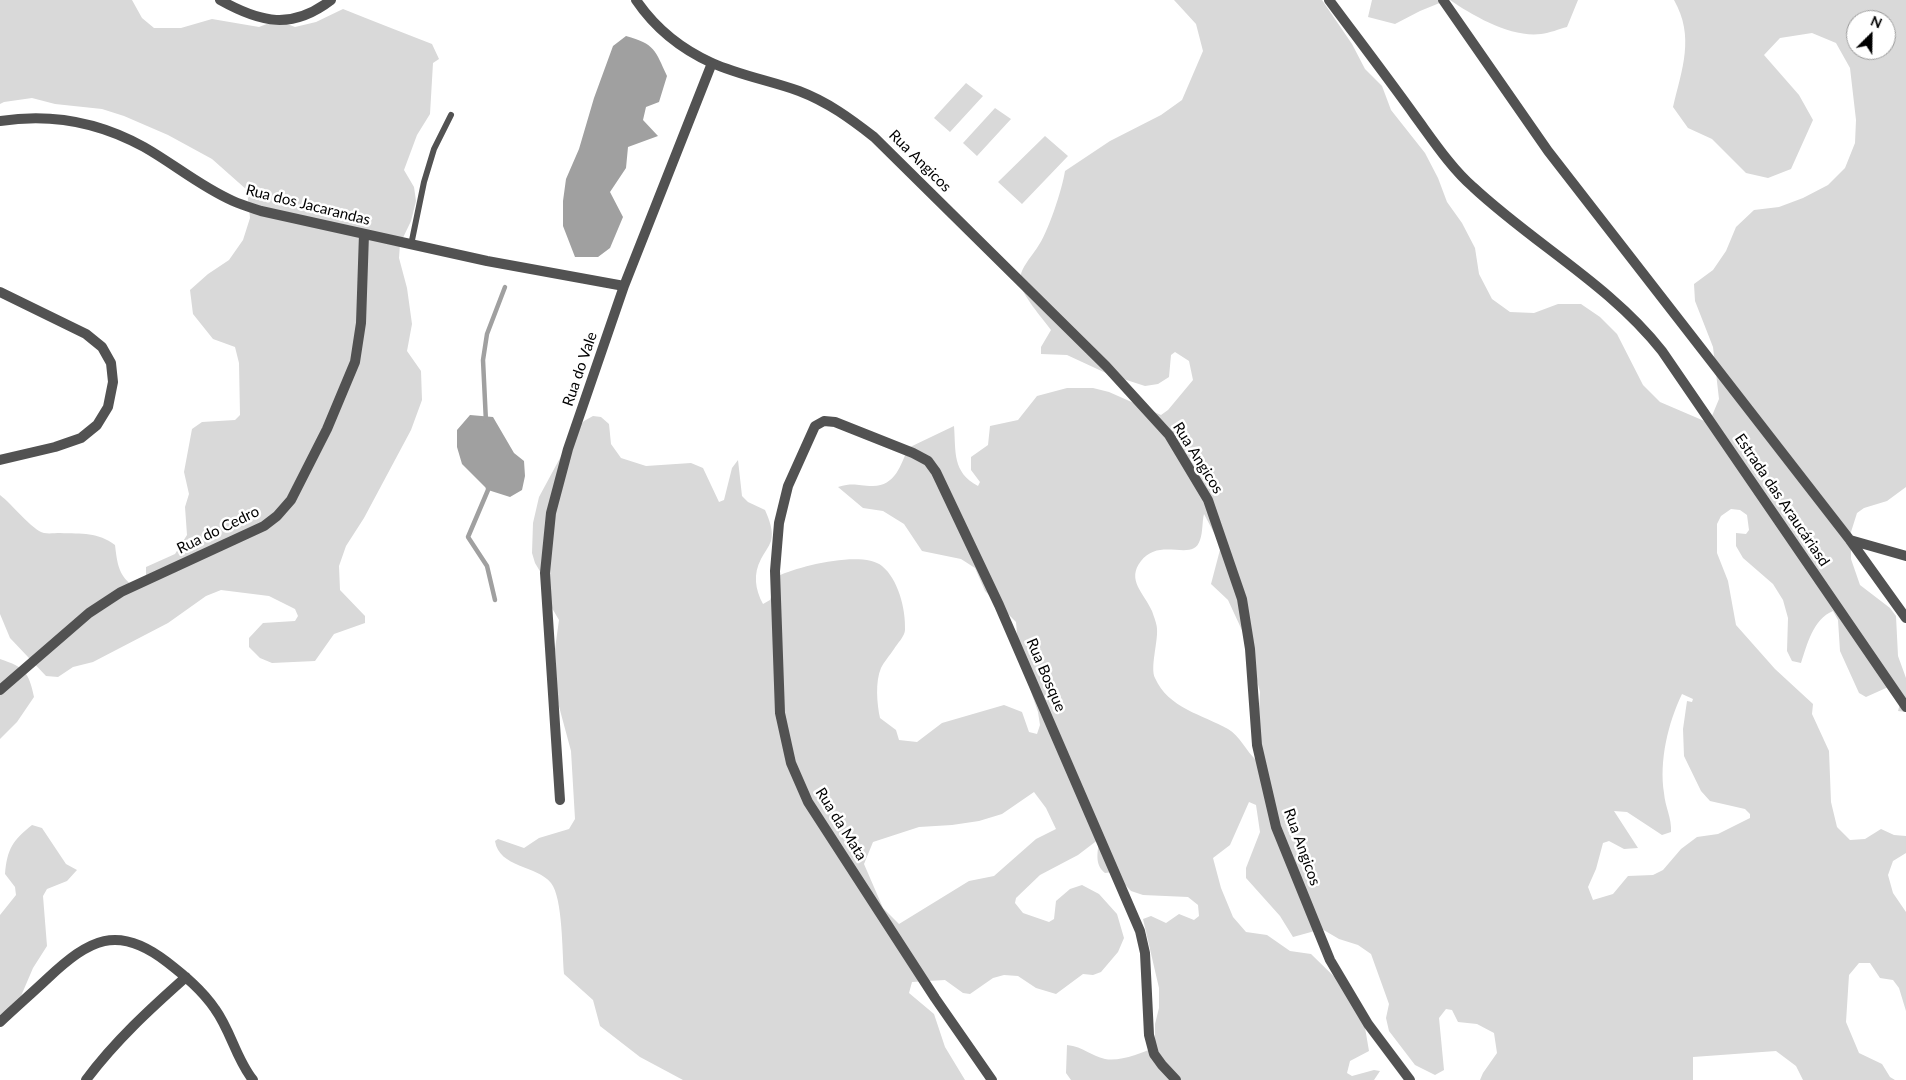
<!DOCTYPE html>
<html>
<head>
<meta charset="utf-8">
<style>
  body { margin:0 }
  #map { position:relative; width:1906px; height:1080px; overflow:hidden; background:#fff; font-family:Lato,sans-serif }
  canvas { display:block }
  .north { position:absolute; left:1846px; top:10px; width:50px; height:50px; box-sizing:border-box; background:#fff; border:1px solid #999; border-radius:50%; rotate:23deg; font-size:14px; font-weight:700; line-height:20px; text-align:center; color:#000 }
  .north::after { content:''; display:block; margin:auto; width:18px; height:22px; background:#000; clip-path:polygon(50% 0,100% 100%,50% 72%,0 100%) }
</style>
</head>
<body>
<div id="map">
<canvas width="1906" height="1080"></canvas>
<div class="north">N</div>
</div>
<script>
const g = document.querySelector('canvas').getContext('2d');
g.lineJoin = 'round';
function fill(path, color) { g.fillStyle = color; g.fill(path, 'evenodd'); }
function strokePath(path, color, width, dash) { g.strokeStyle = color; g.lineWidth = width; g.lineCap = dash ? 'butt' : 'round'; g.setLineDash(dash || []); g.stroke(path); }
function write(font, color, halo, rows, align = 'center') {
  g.font = font + ' Lato,sans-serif'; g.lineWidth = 5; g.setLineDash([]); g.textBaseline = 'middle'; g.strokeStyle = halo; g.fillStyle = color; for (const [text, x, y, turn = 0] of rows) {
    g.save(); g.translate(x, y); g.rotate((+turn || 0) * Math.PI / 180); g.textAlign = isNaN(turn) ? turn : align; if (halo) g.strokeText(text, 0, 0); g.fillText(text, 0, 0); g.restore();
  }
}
const green = new Path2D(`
  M0,0H132L142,18L154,28H181L212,19L259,27L277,20L295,27L316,22L343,9C372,21 402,32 432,44L439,59L433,63L430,114L417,135L404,170L414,187L416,201L411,221L400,244L399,258L407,288L412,324L407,351L421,371L422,400L411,430L364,518L346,546L339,566L340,590L365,616V623L334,634L315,661L272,663L260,658L249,647V638L263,623L295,621L298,616L295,609L269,596L221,590L206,596L168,623L93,662L73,667L58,677L46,676L10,638L0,614V495C12,504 32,530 44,533C49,534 55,533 60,533C82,534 98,532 115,545C117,561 118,575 132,585L146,578V567L175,554L187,535L185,507L189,494L184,472L192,429L202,422L235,420L240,415L239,363L235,347L213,339L193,314L190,290L208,274L229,260L243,240L250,218L247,190L212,159L168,135L124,116L102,109L55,104L32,98L4,102L0,104Z
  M1174,0H1322L1352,44L1365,69L1382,86L1391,110L1425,153L1438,178L1447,202L1462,223L1475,248L1479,274L1492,299L1510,312L1534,313L1558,304H1581L1600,317L1617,334L1643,385L1660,402L1709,423L1719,399L1713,347L1695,301L1694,284L1713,270L1726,251L1736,227L1754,210L1779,207L1803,198L1828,185L1845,168L1855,143L1856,120L1850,68L1836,43L1812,33L1780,38L1764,55L1799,95L1813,120L1791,169L1768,178L1746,173L1712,139L1688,128L1673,107C1682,69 1695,37 1674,0H1906V487L1887,501L1864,508L1857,513L1851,532V559L1860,585L1890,608L1896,616L1898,656L1906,678V712L1898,711L1902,697L1895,688H1886L1866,697L1859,693L1840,651L1838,620L1833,611C1813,619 1807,645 1801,663L1792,661L1787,651L1788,618L1783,600L1773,584L1743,558L1736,546V533L1746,534L1749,530L1747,515L1740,510L1731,509L1721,516L1717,524V553L1728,581L1736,625L1775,669L1813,704L1812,714L1829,751L1831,802L1837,827L1850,840L1865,839L1881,829L1894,835L1906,836V853L1893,861L1888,875L1893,893L1906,912V1011L1899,988L1893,980L1880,978L1870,963H1859L1849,975L1846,1022L1859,1053L1882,1064L1890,1077L1895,1080H1803L1796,1066L1776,1051L1693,1057V1080H1480L1483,1073L1497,1053L1494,1033L1477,1024L1458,1022L1452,1010L1446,1009L1439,1018L1444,1070L1435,1075L1415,1065L1389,1031L1386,1018L1389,1004L1371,954L1358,945L1339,939L1322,929L1293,937L1280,916L1246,878V868L1260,832L1256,805L1249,802L1230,845L1213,858L1221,888L1233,917L1246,932L1267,935L1290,951L1311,954L1353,995L1363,1016L1369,1051L1350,1061L1347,1073L1352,1076L1374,1070L1380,1071L1374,1080H1071L1066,1073L1067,1045C1084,1047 1091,1056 1105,1059C1120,1062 1142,1053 1155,1047V1024L1159,1008V988L1143,919L1151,916L1166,923L1179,914L1194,920L1199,916L1198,905L1188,897L1143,895L1131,891L1113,872L1105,873C1094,864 1098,852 1099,839L1078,855L1040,875L1016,898L1015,903L1023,913L1049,922L1054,919L1056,901L1070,889L1082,885L1099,894L1117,914L1124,938L1118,952L1101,972L1093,975L1083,974L1056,994L1036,988L1018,976L1004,975L993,978L970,994L963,993L945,980L912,982L909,993L934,1014L945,1047L965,1080H683L640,1057L600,1026L593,1000L564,974C562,953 563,898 551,883C537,865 499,868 495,841L498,839L524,848L539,838L569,829L575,819L571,751L557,699L555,649L559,620L549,603L544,578L535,563L532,553L533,523L539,497L573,434L584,421L593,416L601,417L609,424L611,444L621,458L646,466L691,463L703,468L719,502L724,500L732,468L738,460L742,496L748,502L765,510C769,519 774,531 771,541C769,547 764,553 761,559C753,574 755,589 763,604L770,600L778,576C799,566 863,550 882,566C898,579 906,609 905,630C905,636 897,644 894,649C890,655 884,662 881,668C875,682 877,704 880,718L896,730L899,740L917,742L942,723L1004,705L1022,712L1029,732L1037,734L1040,725L1038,712L1019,657L1016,622L985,591L975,568L961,559L922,551L904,524L883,511L863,508L838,487C855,482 857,486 873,486C895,486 901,465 908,448L954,426C956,452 952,472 978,486L980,482L971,470V457L988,445L990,426L1018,420L1037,396L1067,388H1093L1109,392L1161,415L1168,410L1193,380L1189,361L1175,352L1171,355L1169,377L1158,384L1145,386L1108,374L1067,355L1041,354V347L1051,330C1043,319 1021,294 1020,282C1019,270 1031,257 1037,248C1048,233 1062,190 1065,171L1110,141L1161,115L1182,100L1203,51L1196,24ZM1856,20H1886V50H1856ZM1204,514L1221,546L1211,584L1228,600L1246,639L1260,692L1256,760C1247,752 1239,735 1228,729C1203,715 1168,708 1155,678C1150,668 1158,642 1157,629C1157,624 1154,617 1152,611C1144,593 1126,580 1141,561C1160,536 1193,563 1200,540C1203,532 1202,522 1204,514ZM1682,694L1693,699L1692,702L1687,701L1683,729L1684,756L1701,791L1710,801L1745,809L1750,814V818L1718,834L1697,837L1681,849L1663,870L1653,875L1628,876L1613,894L1593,900L1588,887L1596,869L1603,843L1609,841L1624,849L1638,848L1614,811L1627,812L1662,835L1671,832C1672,818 1665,807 1664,793C1659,761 1668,723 1682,694ZM1034,792L1046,808L1056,829L1036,839L994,876L969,881L899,924L883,908L864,864L873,842L919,827L952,825L979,821L1002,814Z
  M1372,0H1447L1420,11L1395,24L1368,17Z
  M1450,0H1578L1567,27C1559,29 1550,33 1541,34C1512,38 1473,16 1450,0Z
  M966,83L983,96L950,132L934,118Z
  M995,108L1011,119L977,156L963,143Z
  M1045,136L1068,156L1022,204L998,182Z
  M0,659C24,667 29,672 34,697L17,722L0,739Z
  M32,825L42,828L66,864L77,870L67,881L47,889L43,896L47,946L33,968L12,1017L0,1027V915L16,895L15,887L5,874C7,849 13,840 32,825Z`);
const water = new Path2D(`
  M626,36C655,44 655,50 667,76L659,102L646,107L643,120L658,136L628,147L626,168L610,192L623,217L610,248L598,257H575L563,226V201L566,179L579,149L594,98L613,46Z
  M470,415L493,417L514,453L524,461L525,476L522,490L510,497L488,490L462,464L457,447V430Z`);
const stream = new Path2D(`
  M486,422L483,360L487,334L505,287
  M488,485V490L468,537L487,566L495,600`);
const lane = new Path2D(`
  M411,245L424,182L434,149L451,115`);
const street = new Path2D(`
  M220,0C261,23 292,30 331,0
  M636,0C655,28 681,49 712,63C739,75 771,81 799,91C828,102 851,119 874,137L1106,366L1169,435L1208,500L1242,599L1250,649L1257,745L1276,827L1330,960L1368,1024L1410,1080
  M1329,0C1358,39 1387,77 1415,116C1432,139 1451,168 1473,187C1534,244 1610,285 1662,351L1906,707
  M1443,0L1548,151L1850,540L1906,618
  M0,121C51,113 99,122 144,147C174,164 201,187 233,201C242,205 252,208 261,211L487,261L624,286
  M0,292L86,334L102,347L111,363L113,382L108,407L97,425L81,438L55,447L0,460
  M1850,540L1906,556
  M0,690L89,613L121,592L264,526L277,516L291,500L327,429L355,362L361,323L364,234
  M560,800L545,573L551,513L568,449L624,286L712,63
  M0,1022C16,1007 32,993 48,978C89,940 117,923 167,962C185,976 202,990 215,1009C231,1031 236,1059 253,1080
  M86,1080C115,1041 150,1009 186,977
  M992,1080L935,998L808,802L791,763L780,713L775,571L779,523L788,486L815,426L824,421L835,422L913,453L928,461L936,472L999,605L1140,931L1145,953L1149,1035L1154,1054L1162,1065L1176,1080`);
const streetNames = [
  ["Rua Angicos",920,161,45],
  ["Rua dos Jacarandas",308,205,14],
  ["Rua do Vale",580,369,-71],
  ["Rua Angicos",1198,458,58],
  ["Estrada das Araucáriasd",1782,500,56],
  ["Rua do Cedro",218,530,-26],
  ["Rua Bosque",1046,675,67],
  ["Rua da Mata",841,824,58],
  ["Rua Angicos",1302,847,70]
];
fill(green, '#d9d9d9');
fill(water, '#a0a0a0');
strokePath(stream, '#a0a0a0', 4.5);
strokePath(lane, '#525252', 6);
strokePath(street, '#525252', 10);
write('15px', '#000', '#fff', streetNames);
</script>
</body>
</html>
